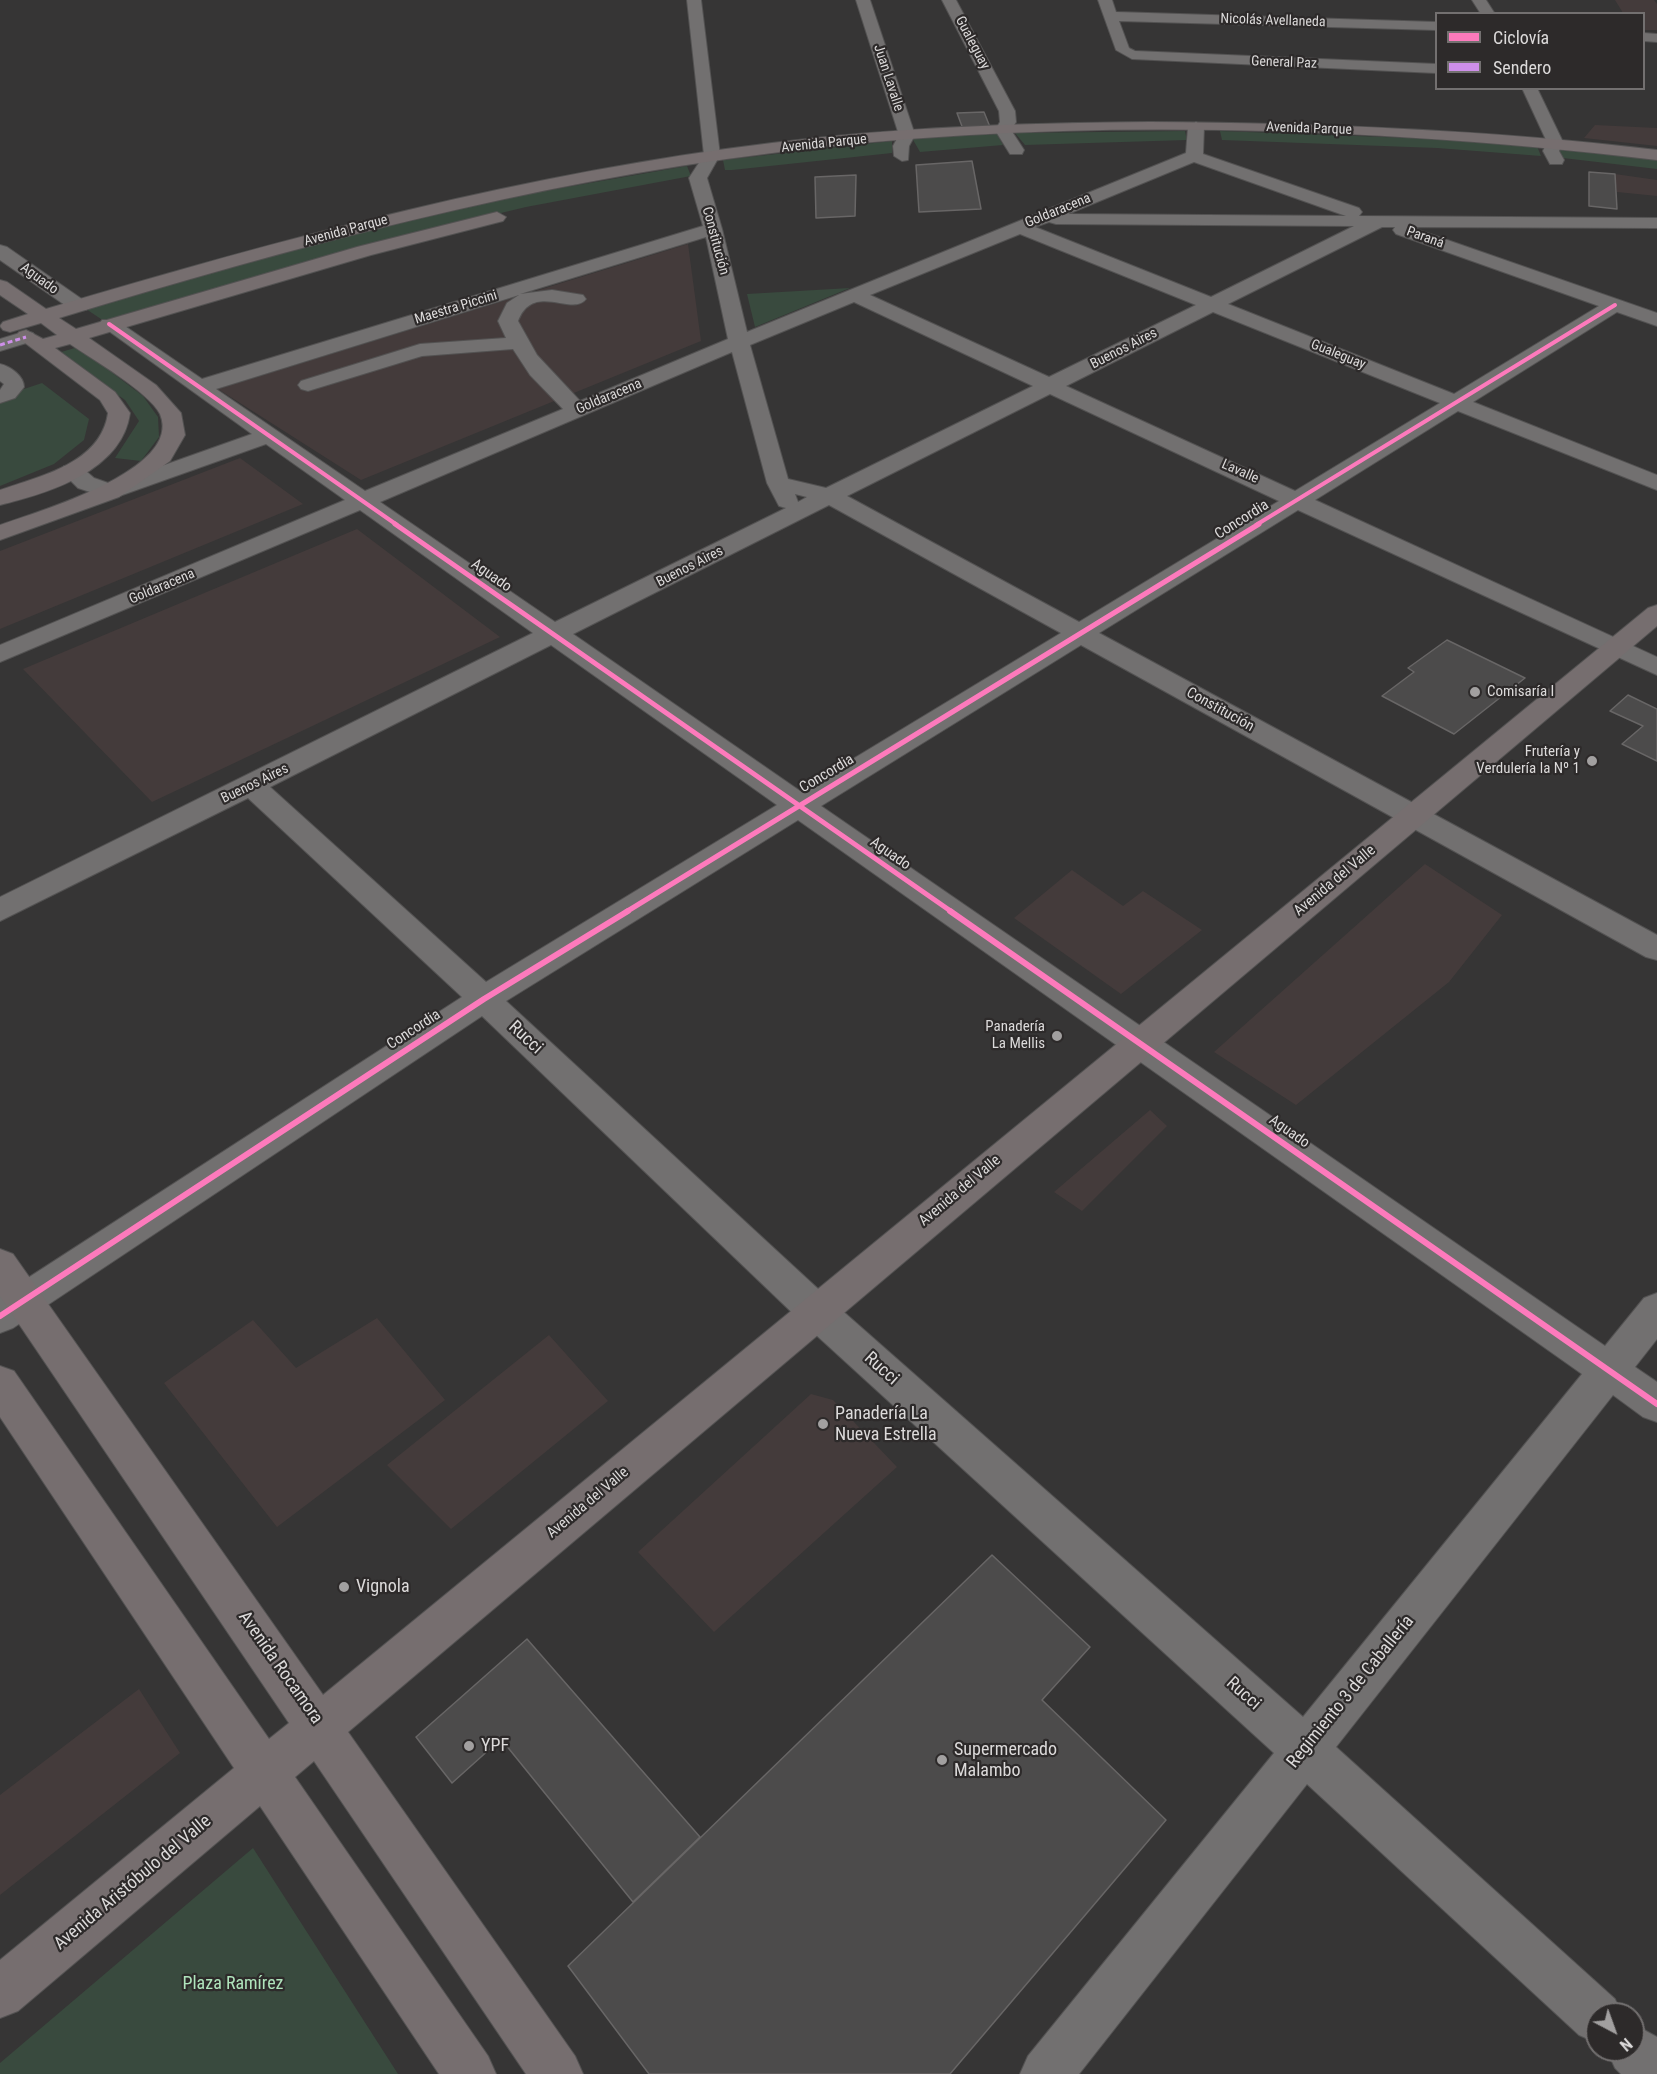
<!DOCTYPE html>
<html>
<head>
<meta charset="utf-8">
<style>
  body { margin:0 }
  #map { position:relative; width:1657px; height:2074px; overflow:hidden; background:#363535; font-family:"Roboto Condensed",sans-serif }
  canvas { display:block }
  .legend { position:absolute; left:1435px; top:12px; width:210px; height:78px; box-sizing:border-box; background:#2d2a2a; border:2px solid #737070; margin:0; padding:8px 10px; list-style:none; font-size:18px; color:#dcdada }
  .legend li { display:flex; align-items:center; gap:12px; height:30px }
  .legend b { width:30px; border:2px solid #737070 }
  .north { position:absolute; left:1585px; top:2002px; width:60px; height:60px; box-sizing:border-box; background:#2d2a2a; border:2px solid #737070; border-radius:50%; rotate:139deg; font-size:16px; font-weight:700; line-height:24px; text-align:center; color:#dcdada }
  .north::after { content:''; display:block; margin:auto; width:21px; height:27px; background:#a2a0a0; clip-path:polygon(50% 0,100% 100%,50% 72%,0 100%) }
</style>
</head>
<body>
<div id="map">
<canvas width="1657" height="2074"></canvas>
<ul class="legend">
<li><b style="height:8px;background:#fd7abc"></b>Ciclovía</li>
<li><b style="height:8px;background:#ce8fe9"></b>Sendero</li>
</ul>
<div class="north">N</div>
</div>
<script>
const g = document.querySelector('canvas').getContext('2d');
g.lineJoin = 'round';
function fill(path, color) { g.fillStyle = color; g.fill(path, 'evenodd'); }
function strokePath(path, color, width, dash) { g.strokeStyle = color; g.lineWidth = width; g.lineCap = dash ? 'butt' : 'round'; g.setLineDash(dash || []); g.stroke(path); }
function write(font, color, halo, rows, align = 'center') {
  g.font = font + ' "Roboto Condensed",sans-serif'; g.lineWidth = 4.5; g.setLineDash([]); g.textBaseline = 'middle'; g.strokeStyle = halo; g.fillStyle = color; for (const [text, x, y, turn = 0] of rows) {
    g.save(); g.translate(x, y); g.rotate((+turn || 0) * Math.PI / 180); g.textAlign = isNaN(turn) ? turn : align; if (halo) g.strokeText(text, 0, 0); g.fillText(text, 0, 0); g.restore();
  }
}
const built = new Path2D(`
  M1615,0H1654L1657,4V30H1644V14L1623,13Z
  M1595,125L1657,128V146L1584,138Z
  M1615,174L1657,180V196L1617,192Z
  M688,244L701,341L361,480L218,389Z
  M240,458L303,504L0,629V551Z
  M357,529L500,637L152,802L23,669Z
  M1425,864L1502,915L1449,982L1296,1105L1214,1052Z
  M1072,870L1123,906L1143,891L1202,930L1121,994L1014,918Z
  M1150,1110L1167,1126L1082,1211L1054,1192Z
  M377,1318L445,1400L277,1527L164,1383L253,1320L296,1368Z
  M549,1335L608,1401L451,1529L387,1465Z
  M811,1394L833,1400L897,1467L714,1632L638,1552Z
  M139,1689L180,1753L0,1895V1795Z`);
const green = new Path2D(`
  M1185,131L1187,140L1025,145L1015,133Z
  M1220,131L1438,139L1537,146L1541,156L1437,148L1222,140Z
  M997,134L1003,145L920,152L912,138Z
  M892,141V153L732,170H725L723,160Z
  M1558,147L1657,159V169L1563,158Z
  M687,166L691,176L526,207L351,249L104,321L86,309L335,237L510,197Z
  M850,288L755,327L747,294Z
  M78,347L143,396L158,417L159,437L141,461L115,458L139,421L125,400L58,353Z
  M42,383L89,419L84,440L54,464L0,486V397Z
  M253,1848L398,2074H0V2063Z`);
const building = new Path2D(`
  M984,112L990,127L963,129L957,113Z
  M972,161L981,209L919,212L916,165Z
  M1589,172L1615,174L1617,209L1589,206Z
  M856,175L855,216L816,218L815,177Z
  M1447,640L1525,678L1454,734L1382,696L1414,672L1408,668Z
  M1628,695L1657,709V761L1622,744L1643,726L1610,711Z
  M992,1555L1090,1647L1042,1700L1166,1820L950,2074H649L568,1966Z
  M527,1639L700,1837L633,1902L501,1739L452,1783L416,1737Z`);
const minor = new Path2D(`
  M687,0H701L720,155L707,178L722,229L747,332L1186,153L1188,127L1196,122L1204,127L1203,154L1359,208L1362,212L1359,216L1657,218V228L1410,227L1657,313V326L1617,312L1473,402L1657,475V490L1458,411L1315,500L1657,657V675L1298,510L1099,633L1657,935V960L1646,957L1081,645L821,806L1605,1346L1644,1298L1657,1293V1339L1635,1367L1657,1382V1422L1643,1417L1613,1395L1336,1747L1615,1999L1621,2014H1597V2043L1579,2035L1307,1784L1079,2074H1020L1028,2056L1274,1753L803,1323L482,1016L13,1328L0,1333V1296L462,997L248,798L0,921V897L533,633L360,510L0,662V645L345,500L266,444L111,499L78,488L61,471L64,466H80L94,478L111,484L252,434L99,324L102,320H116L202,379L703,226L689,178L704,155ZM1194,162L1346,216L1068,214ZM1049,222L1056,224L1354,226L1211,297L1035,227ZM1382,227H1395L1393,230L1396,234L1599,306L1454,394L1228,304ZM1020,234L1196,305L1049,377L870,295ZM706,237L728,339L580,401L537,355L518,321C533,281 573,317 586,299L583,295L552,290L520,294ZM519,295L507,303L498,321L506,338L420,344L301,381L298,385L301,389L308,391L422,356L513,349L530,375L563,409L365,491L216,389ZM854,302L1033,386L826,488L788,479L750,345ZM1213,312L1440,403L1295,491L1066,386ZM732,352L767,483L779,506L786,508L555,622L380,502ZM1050,394L1279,501L1079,622L847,496ZM795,494L807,497L798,502ZM829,505L1061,633L800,791L573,634ZM551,645L777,805L486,982L270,787ZM798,820L1582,1374L1303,1717L829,1299L506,1001Z
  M856,0H870L915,135L909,146L908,160L902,161L894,156L893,146L899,135Z
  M942,0H956L1015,111L1016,122L1011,130L1024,150L1022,154H1010L995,130L1000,122L999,111Z
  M1098,0H1112L1116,12L1436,22V30L1119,21L1129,48L1135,51L1436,64V73L1132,59L1116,50Z
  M1472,0H1486L1495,14H1481Z
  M1644,33L1657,34V42L1644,41Z
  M1522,88H1537L1563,142L1559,151L1564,160L1562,164H1550L1543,151L1547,142Z
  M0,245L7,247L86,302L89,306L86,310H72L0,260Z
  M26,331L33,333L36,337L33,341L0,351V339Z
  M0,364C10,366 24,376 24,387L15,398L0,403V390L4,384L0,381Z
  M1633,2024L1657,2037V2074H1621L1615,2068L1607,2050H1633Z`);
const major = new Path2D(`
  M1150,122C1320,123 1489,130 1657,150V160C1371,126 1058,116 772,153C529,183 292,247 59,318L76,329L357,247L497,212L506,217L503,221L371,255L89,338L156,385L181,413L185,435L170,461L119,497L0,540V525C36,512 184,470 160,414C149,392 92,359 70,344L55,348L115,392L130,413C122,471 49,493 0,505V490C41,476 101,463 108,413L100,400L16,336L19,332L26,330L43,339L57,335L41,323L10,332L3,330L0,326L3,322L28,314L0,295V280L7,282L46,309C284,238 525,173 772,143C898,127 1024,123 1150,122Z
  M1657,605V626L348,1732L575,2056L583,2074H526L314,1761L295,1777L488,2056L496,2074H439L260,1806L18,2011L0,2018V1960L234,1768L0,1417V1366L14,1371L269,1739L289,1723L0,1296V1249L13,1254L323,1695L1648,608Z`);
const quiet = new Path2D(`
  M0,345L26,337`);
const cyclewayFar2 = new Path2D(`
  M109,324L397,525
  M1256,525L1615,305`);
const cyclewayFar1 = new Path2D(`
  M395,524L952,912
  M626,912L1259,524`);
const cycleway = new Path2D(`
  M950,911L1657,1404
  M0,1316L484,999L628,911`);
const markers = [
  [1475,692,6,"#a2a0a0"],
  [1592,761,6,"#a2a0a0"],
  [1057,1036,6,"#a2a0a0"],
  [823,1424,6,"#a2a0a0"],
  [344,1587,6,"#a2a0a0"],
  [469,1746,6,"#a2a0a0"],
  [942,1760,6,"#a2a0a0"]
];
const farStreetnames = [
  ["Nicolás Avellaneda",1273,21,2],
  ["Gualeguay",972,43,62],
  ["General Paz",1284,63,2],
  ["Juan Lavalle",888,78,72],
  ["Avenida Parque",1309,129,2],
  ["Avenida Parque",824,144,-6],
  ["Goldaracena",1058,211,-22],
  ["Avenida Parque",346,231,-15],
  ["Paraná",1425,238,20],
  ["Constitución",715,241,75],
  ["Aguado",39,279,36],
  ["Maestra Piccini",456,308,-17],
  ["Buenos Aires",1124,349,-27],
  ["Gualeguay",1338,355,22],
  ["Goldaracena",609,397,-23],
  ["Lavalle",1240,472,24],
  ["Buenos Aires",690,567,-27],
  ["Goldaracena",162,587,-23],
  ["Buenos Aires",255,784,-26]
];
const streetNames = [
  ["Concordia",1242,520,-32],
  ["Aguado",491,576,35],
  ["Constitución",1220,710,29],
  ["Concordia",827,774,-31],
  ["Aguado",890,854,35],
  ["Avenida del Valle",1335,881,-40],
  ["Concordia",414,1030,-33],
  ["Aguado",1289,1132,35],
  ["Avenida del Valle",960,1191,-40],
  ["Avenida del Valle",588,1503,-40]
];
const poiNames = [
  ["Comisaría I",1487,692,"left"],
  ["Frutería y",1580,752],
  ["Verdulería la Nº 1",1580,769],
  ["Panadería",1045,1027],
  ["La Mellis",1045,1044]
];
const nearStreetnames = [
  ["Rucci",525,1038,43],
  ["Rucci",881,1369,42],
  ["Avenida Rocamora",280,1668,55],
  ["Regimiento 3 de Caballería",1351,1692,-51],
  ["Rucci",1243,1694,42],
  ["Avenida Aristóbulo del Valle",133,1883,-40]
];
const nearPoinames = [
  ["Panadería La",835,1414],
  ["Nueva Estrella",835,1435],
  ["Vignola",356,1587],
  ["YPF",481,1746],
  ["Supermercado",954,1750],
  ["Malambo",954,1771]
];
const nearParknames = [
  ["Plaza Ramírez",233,1984]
];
fill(built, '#443b3b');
fill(green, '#394a3e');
fill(building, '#4c4b4b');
strokePath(building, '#686666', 1.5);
strokePath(minor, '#535252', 2);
strokePath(major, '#535252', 2);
fill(minor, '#727070');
fill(major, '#766e6f');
strokePath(quiet, '#ce8fe9', 3, [5, 3]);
strokePath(cyclewayFar2, '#fd7abc', 4);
strokePath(cyclewayFar1, '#fd7abc', 5);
strokePath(cycleway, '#fd7abc', 6);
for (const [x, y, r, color] of markers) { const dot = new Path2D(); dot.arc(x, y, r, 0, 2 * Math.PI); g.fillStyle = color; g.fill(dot); strokePath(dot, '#2d2a2a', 2); }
write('14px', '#dcdada', '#2d2a2a', farStreetnames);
write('15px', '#dcdada', '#2d2a2a', streetNames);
write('15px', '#dcdada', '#2d2a2a', poiNames, 'right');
write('18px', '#dcdada', '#2d2a2a', nearStreetnames);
write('18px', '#dcdada', '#2d2a2a', nearPoinames, 'left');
write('18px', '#afe4bc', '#2d2a2a', nearParknames);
</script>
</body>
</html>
